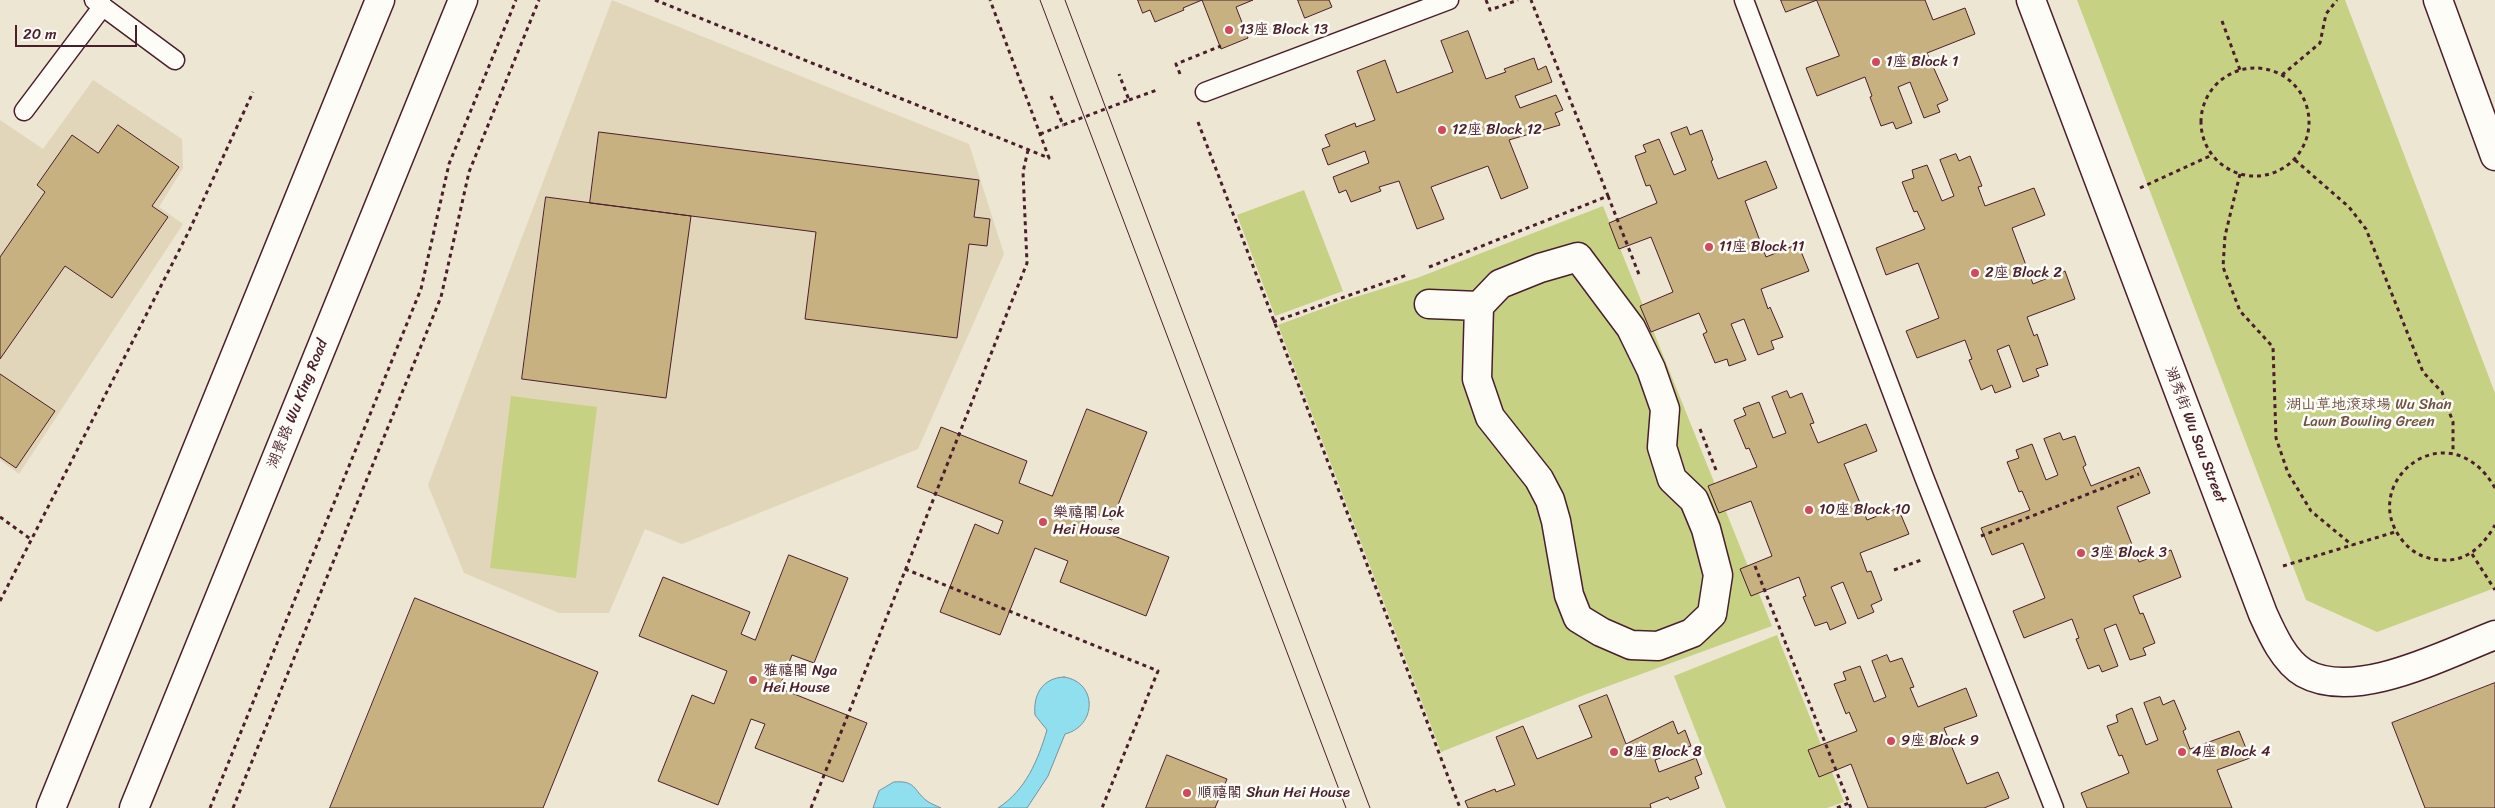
<!DOCTYPE html>
<html>
<head>
<meta charset="utf-8">
<style>
  body { margin:0 }
  #map { position:relative; width:2495px; height:808px; overflow:hidden; background:#ede6d3; font-family:Sriracha,sans-serif }
  canvas { display:block }
  .scale { position:absolute; left:15px; top:25px; width:122px; height:22px; box-sizing:border-box; border:2px solid #4a1f2b; border-top:0; padding-left:6px; font-size:15px; line-height:18px; white-space:nowrap; color:#4a1f2b; -webkit-text-stroke:4px #fdfcf7; paint-order:stroke }
</style>
</head>
<body>
<div id="map">
<canvas width="2495" height="808"></canvas>
<div class="scale">20 m</div>
</div>
<script>
const g = document.querySelector('canvas').getContext('2d');
g.lineJoin = 'round';
function fill(path, color) { g.fillStyle = color; g.fill(path, 'evenodd'); }
function strokePath(path, color, width, dash) { g.strokeStyle = color; g.lineWidth = width; g.lineCap = dash ? 'butt' : 'round'; g.setLineDash(dash || []); g.stroke(path); }
function write(font, color, halo, rows, align = 'center') {
  g.font = font + ' Sriracha,"LXGW WenKai TC",sans-serif'; g.lineWidth = 5; g.setLineDash([]); g.textBaseline = 'middle'; g.strokeStyle = halo; g.fillStyle = color; for (const [text, x, y, turn = 0] of rows) {
    g.save(); g.translate(x, y); g.rotate((+turn || 0) * Math.PI / 180); g.textAlign = isNaN(turn) ? turn : align; if (halo) g.strokeText(text, 0, 0); g.fillText(text, 0, 0); g.restore();
  }
}
const built = new Path2D(`
  M612,0L969,144L1004,254L918,449L682,544L645,529L609,613H559L464,573L428,485Z
  M93,80L182,139L183,168L159,207L183,224L19,474L0,460V120L43,149Z`);
const green = new Path2D(`
  M2077,0H2345L2495,393V588L2377,632L2306,600Z
  M1304,190L1343,291L1275,316L1237,215Z
  M1603,206L1772,626L1584,695L1441,752L1278,325L1346,300L1417,278Z
  M511,396L597,407L576,578L490,568Z
  M1777,635L1844,802L1827,808H1726L1674,676Z`);
const water = new Path2D(`
  M1064,677C1098,682 1097,726 1065,734L1048,776L1027,808H998C1026,790 1038,760 1047,730L1035,715C1033,695 1042,678 1064,677Z
  M894,782C916,780 913,790 927,801C931,804 937,806 941,808H873L879,791Z`);
const building = new Path2D(`
  M1138,0H1253L1236,7L1248,38L1221,49L1202,0L1183,8L1184,10L1155,22L1150,10L1143,13Z
  M1298,0H1329L1332,7L1305,18Z
  M1781,0H1817L1786,12Z
  M1817,0H1925L1933,20L1965,8L1975,34L1927,53L1948,100L1937,105L1940,112L1924,118L1910,82L1898,87L1912,123L1896,129L1893,122L1881,126L1870,97L1872,96L1865,77L1817,96L1806,68L1839,56Z
  M1468,31L1486,79L1506,72L1504,69L1534,58L1538,70L1546,66L1552,82L1515,96L1520,108L1556,95L1563,110L1555,113L1560,125L1509,140L1528,188L1501,199L1488,166L1431,187L1444,219L1417,229L1399,181L1379,187L1381,191L1351,202L1346,190L1339,193L1333,177L1369,163L1365,151L1328,165L1322,149L1330,146L1325,135L1355,123L1356,127L1375,120L1357,71L1385,60L1397,93L1453,72L1441,41Z
  M118,125L179,167L152,206L168,217L112,298L65,266L0,359V257L45,192L37,185L72,135L98,153Z
  M1687,127L1690,135L1702,130L1713,160L1711,161L1718,179L1766,161L1777,188L1745,201L1766,257L1798,244L1809,271L1761,289L1768,309L1770,307L1783,337L1771,341L1774,349L1758,355L1744,319L1731,324L1746,360L1729,366L1727,359L1715,363L1703,334L1707,332L1699,313L1651,332L1640,306L1673,292L1651,237L1619,249L1609,223L1657,203L1650,185L1646,186L1635,156L1646,152L1643,145L1659,139L1674,175L1686,170L1671,133Z
  M599,132L979,180L974,217L990,219L987,246L969,244L957,338L805,319L816,232L590,203Z
  M1956,154L1959,161L1970,156L1982,186L1978,187L1985,206L2034,188L2045,215L2012,228L2033,284L2065,271L2075,299L2027,317L2034,336L2037,334L2048,365L2036,369L2039,376L2023,382L2009,345L1997,350L2011,387L1995,393L1992,385L1981,390L1969,360L1972,359L1965,340L1917,358L1906,331L1939,318L1918,263L1886,275L1876,248L1925,229L1917,211L1914,212L1902,182L1914,178L1912,170L1927,165L1942,201L1954,196L1940,160Z
  M546,197L691,216L666,398L522,379Z
  M0,374L55,411L16,468L0,457Z
  M1787,391L1790,398L1802,393L1814,423L1810,424L1818,443L1866,424L1877,451L1844,464L1867,520L1898,508L1909,534L1860,553L1867,572L1871,571L1882,600L1871,605L1874,612L1858,619L1843,582L1831,587L1846,623L1830,630L1827,622L1815,626L1803,597L1806,596L1799,577L1751,596L1740,569L1772,556L1751,501L1719,513L1708,486L1757,467L1749,448L1746,449L1734,420L1746,415L1743,408L1759,402L1773,438L1786,433L1772,397Z
  M1087,409L1147,432L1112,520L1089,511L1083,524L1169,557L1146,616L1060,582L1068,561L1035,548L1000,635L940,612L975,524L998,534L1003,521L917,487L941,427L1027,461L1019,483L1052,496Z
  M2060,433L2063,440L2075,436L2086,465L2083,467L2091,486L2139,467L2150,493L2117,507L2139,562L2171,550L2181,577L2133,596L2140,614L2143,613L2155,643L2143,648L2146,655L2130,660L2116,624L2104,629L2118,666L2102,672L2099,665L2088,669L2076,639L2079,638L2072,619L2024,638L2013,611L2045,598L2023,543L1992,555L1981,528L2030,510L2022,491L2019,492L2007,462L2019,458L2016,450L2032,444L2046,480L2058,475L2044,439Z
  M789,555L848,578L814,663L792,655L779,688L867,723L843,782L755,748L765,724L751,719L718,805L658,781L692,695L714,704L727,671L639,636L663,577L750,612L741,634L755,640Z
  M415,598L598,672L543,808H330Z
  M1887,655L1890,662L1902,658L1914,687L1910,688L1918,707L1966,688L1977,716L1944,728L1967,784L1998,772L2009,798L1984,808H1868L1851,764L1819,777L1808,750L1857,731L1849,712L1846,714L1834,684L1846,680L1843,672L1860,666L1874,702L1886,697L1872,661Z
  M2495,683V808H2425L2392,723Z
  M1607,695L1626,744L1673,721L1678,734L1685,730L1691,746L1655,760L1659,772L1696,758L1702,774L1695,777L1699,788L1670,800L1668,797L1650,804L1651,808H1468L1465,801L1495,789L1496,792L1515,785L1496,737L1523,726L1537,759L1592,737L1579,706Z
  M2160,697L2163,705L2174,700L2186,729L2183,731L2190,749L2239,731L2250,758L2217,770L2232,808H2087L2081,793L2129,773L2122,755L2119,756L2107,726L2118,722L2116,715L2132,708L2146,745L2158,740L2144,703Z
  M1167,755L1227,779L1215,808H1146Z`);
const path = new Path2D(`
  M655,0L1049,158L990,0
  M1486,0L1490,10L1518,0
  M2222,21L2240,70
  M2201 122a54 54 0 1 1 108 0a54 54 0 1 1-108 0Z
  M1180,74L1176,64L1221,46
  M2282,75L2320,43L2326,14L2337,0
  M1051,96L1063,125L1129,100L1119,74
  M1129,100L1157,90
  M1198,122L1460,808
  M1040,134L1063,125
  M2295,160L2349,207L2366,229L2423,372L2442,392L2453,422V453
  M2240,174L2225,236L2223,267L2240,311L2273,347L2276,438L2288,473L2311,511L2352,545
  M2140,188L2212,155
  M1608,196L1640,277
  M1429,267L1608,196L1531,0
  M1273,322L1407,275
  M1700,429L1716,470
  M2495,488C2449,408 2356,482 2402,540C2412,553 2425,559 2441,560C2467,562 2483,546 2495,525
  M0,517L32,540
  M1981,536L2139,474
  M2472,554L2495,590
  M1755,566L1851,808
  M2283,566L2395,532
  M905,569L1158,671L1102,808
  M1894,570L1924,559
  M0,601L189,231L253,92
  M210,808L421,289L449,164L516,0
  M233,808L441,297L469,172L539,0
  M811,808L1027,263L1023,172L1028,150
  M1837,808L1849,803`);
const service = new Path2D(`
  M94,0L175,60
  M1744,0L1924,477L2054,808
  M1205,92L1449,0
  M24,111L103,6`);
const pedestrian = new Path2D(`
  M1578,257L1631,328L1651,369L1665,409L1662,447L1672,479L1694,500L1706,529L1718,575L1712,614L1692,633L1658,646L1631,645L1601,632L1578,618L1569,595L1556,521L1550,500L1539,479L1490,417L1477,379L1479,306L1500,284L1540,268Z
  M1429,304L1479,306`);
const minor = new Path2D(`
  M2031,0L2263,614C2272,634 2284,661 2304,673C2356,702 2445,654 2495,635`);
const tertiary = new Path2D(`
  M2438,0L2495,156`);
const secondary = new Path2D(`
  M51,808L380,0
  M134,808L463,0`);
const tram = new Path2D(`
  M1040,0L1346,808
  M1065,0L1370,808`);
const markers = [
  [1229,30,5,"#d1495b"],
  [1876,62,5,"#d1495b"],
  [1442,130,5,"#d1495b"],
  [1709,247,5,"#d1495b"],
  [1975,273,5,"#d1495b"],
  [1809,510,5,"#d1495b"],
  [1043,522,5,"#d1495b"],
  [2081,553,5,"#d1495b"],
  [753,680,5,"#d1495b"],
  [1891,741,5,"#d1495b"],
  [1614,752,5,"#d1495b"],
  [2182,752,5,"#d1495b"],
  [1187,793,5,"#d1495b"]
];
const poiNames = [
  ["13座 Block 13",1239,30],
  ["1座 Block 1",1886,62],
  ["12座 Block 12",1452,130],
  ["11座 Block 11",1719,247],
  ["2座 Block 2",1985,273],
  ["10座 Block 10",1819,510],
  ["樂禧閣 Lok",1053,513],
  ["Hei House",1053,530],
  ["3座 Block 3",2091,553],
  ["雅禧閣 Nga",763,671],
  ["Hei House",763,688],
  ["9座 Block 9",1901,741],
  ["8座 Block 8",1624,752],
  ["4座 Block 4",2192,752],
  ["順禧閣 Shun Hei House",1197,793]
];
const streetNames = [
  ["湖景路 Wu King Road",298,404,-68],
  ["湖秀街 Wu Sau Street",2195,435,69]
];
const parkNames = [
  ["湖山草地滾球場 Wu Shan",2369,405],
  ["Lawn Bowling Green",2369,422]
];
fill(built, '#e2d6ba');
fill(green, '#c6d184');
fill(water, '#90dfee');
strokePath(water, '#7492a0', 1);
fill(building, '#c8b180');
strokePath(building, '#4a1f2b', 1);
strokePath(service, '#4a1f2b', 21);
strokePath(pedestrian, '#4a1f2b', 31);
strokePath(minor, '#4a1f2b', 31);
strokePath(tertiary, '#4a1f2b', 31);
strokePath(secondary, '#4a1f2b', 31);
strokePath(path, '#4a1f2b', 3, [4, 4]);
strokePath(service, '#fdfcf7', 18);
strokePath(pedestrian, '#fdfcf7', 28);
strokePath(minor, '#fdfcf7', 28);
strokePath(tertiary, '#fdfcf7', 28);
strokePath(secondary, '#fdfcf7', 28);
strokePath(tram, '#4a1f2b', 1);
for (const [x, y, r, color] of markers) { const dot = new Path2D(); dot.arc(x, y, r, 0, 2 * Math.PI); g.fillStyle = color; g.fill(dot); strokePath(dot, '#fdfcf7', 2); }
write('15px', '#4a1f2b', '#fdfcf7', poiNames, 'left');
write('15px', '#4a1f2b', '#fdfcf7', streetNames);
write('15px', '#6f5446', '#fdfcf7', parkNames);
</script>
</body>
</html>
